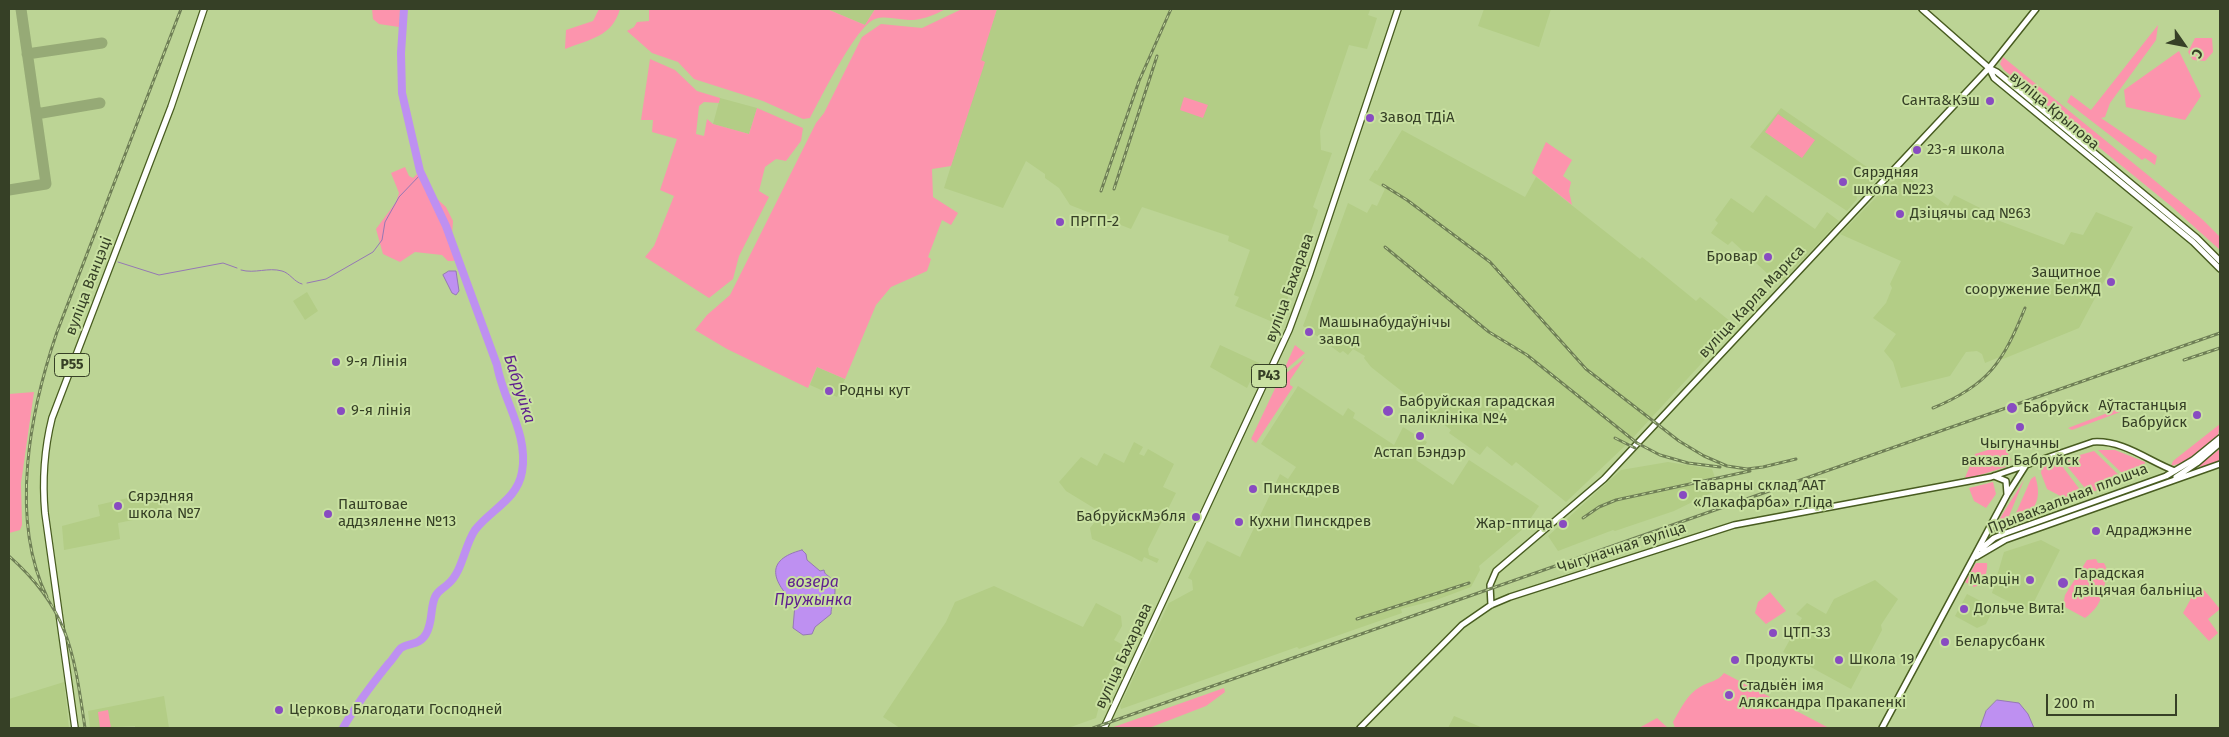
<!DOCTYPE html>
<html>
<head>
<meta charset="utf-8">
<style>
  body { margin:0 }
  #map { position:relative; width:2229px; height:737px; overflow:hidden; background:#bcd495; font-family:"Fira Sans",sans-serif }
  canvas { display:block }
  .frame { position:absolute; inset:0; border:10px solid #364026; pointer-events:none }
  .north { position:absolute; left:2159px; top:20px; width:50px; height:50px; -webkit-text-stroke:4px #c9e1a1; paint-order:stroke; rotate:123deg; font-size:14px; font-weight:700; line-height:20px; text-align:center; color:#364026 }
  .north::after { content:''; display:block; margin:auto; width:18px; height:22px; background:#364026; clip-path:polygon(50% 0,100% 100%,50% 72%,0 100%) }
  .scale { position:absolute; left:2046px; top:694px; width:131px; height:22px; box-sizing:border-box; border:2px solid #364026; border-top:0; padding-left:6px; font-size:15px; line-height:18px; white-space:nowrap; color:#364026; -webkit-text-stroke:4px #c9e1a1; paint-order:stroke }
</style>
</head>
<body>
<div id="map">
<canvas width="2229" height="737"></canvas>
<div class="frame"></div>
<div class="north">С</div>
<div class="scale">200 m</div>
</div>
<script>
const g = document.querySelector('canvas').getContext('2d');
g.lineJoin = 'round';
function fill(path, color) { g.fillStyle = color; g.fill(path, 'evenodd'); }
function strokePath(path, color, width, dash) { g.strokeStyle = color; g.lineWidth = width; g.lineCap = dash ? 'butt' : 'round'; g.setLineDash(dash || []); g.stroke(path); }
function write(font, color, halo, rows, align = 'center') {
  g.font = font + ' "Fira Sans",sans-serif'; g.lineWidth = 4; g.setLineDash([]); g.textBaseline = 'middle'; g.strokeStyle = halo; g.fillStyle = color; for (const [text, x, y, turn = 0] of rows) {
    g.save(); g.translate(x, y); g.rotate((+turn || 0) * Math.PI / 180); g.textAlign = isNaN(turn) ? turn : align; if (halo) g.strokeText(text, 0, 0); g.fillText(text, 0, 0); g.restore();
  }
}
const built = new Path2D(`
  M827,9H875L865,25Z
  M997,9L1370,10L1368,15L1377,18L1367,49L1349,45L1320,131L1321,150L1332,153L1313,207L1318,210L1317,214L1286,303L1275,323L1235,306L1239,297L1234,295L1250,250L1228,241L1229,236L1142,207L1131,229L1070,205L1059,188L1045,178V174L1026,161L1003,208L944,188L984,62L980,60Z
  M1484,9H1551L1539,47L1478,26Z
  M720,98L757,108L749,134L713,124Z
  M1781,108L1880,176L1869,188L1863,186L1858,189L1856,193L1857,199L1847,211L1750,147Z
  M1402,130L1525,197L1536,177L1640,259L1642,257L1696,301L1700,297L1736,326L1629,442L1566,502L1516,462L1512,466L1487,446L1480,455L1449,433L1451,430L1371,367L1364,358L1365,356L1353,349L1348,355L1343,351L1340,353L1303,326L1348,203L1367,213L1372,204L1377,206L1385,189L1369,180L1375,170L1377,171Z
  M1901,172L1948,206L1954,195L1990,213L1989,217L2064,245L2071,232L2083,235L2096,212L2133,227L2079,328L2003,359L1997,358L1985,363L1982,354L1977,351L1966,352L1950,376L1901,388L1893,362L1884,351L1896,334L1873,318L1886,303L1892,288L1890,284L1901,261L1840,234Z
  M1766,195L1815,229L1827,212L1839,221L1783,281L1770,271L1768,274L1732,241L1728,245L1711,233L1718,223L1715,220L1731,198L1753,213Z
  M307,292L318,311L305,320L293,301Z
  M1220,345L1259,363L1247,388L1210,367Z
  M817,367L845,379L837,397L810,385Z
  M1298,386L1343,416L1348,408L1355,413L1353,418L1394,445L1403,427L1427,442L1416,460L1453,485L1469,460L1539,506L1524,528L1479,566L1480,570L1471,587L1436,600L1401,609L1402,613L1299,649L1297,647L1121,709L1120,706L1169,603L1193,590L1192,580L1188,578L1207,541L1240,557L1280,474L1288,479L1296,467L1261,444Z
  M1134,442L1143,447L1139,454L1144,456L1148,449L1174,464L1163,487L1176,493L1148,549L1149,555L1159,559L1157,563L1144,557L1142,562L1131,556L1092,539L1090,528L1102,513L1066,491L1059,482L1081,457L1097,466L1104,453L1124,463Z
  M1668,462L1712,469L1719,489L1674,511L1615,531L1613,530L1558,551L1548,536L1621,470Z
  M158,491L163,514L118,523L120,539L64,550L62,526L100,516L98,505Z
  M2041,540L2060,550L2029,612L1992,593L2004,552Z
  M1875,580L1898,599L1881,625L1882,630L1851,689L1783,652L1802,618L1796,614L1807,603L1826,614L1834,599Z
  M994,586L1083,627L1096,603L1121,616L1122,626L1114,640L1125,646L1102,695L1096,718L1068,728H900L883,717L946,622L955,602Z
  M1967,594L1994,608L1986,624L1977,628L1955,616Z
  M64,682L69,728H9V699Z
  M164,696L169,728H135V726L90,728L88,711Z
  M1454,716L1476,725L1483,728H1448Z`);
const green = new Path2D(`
  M372,9H400L399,27L379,24L373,19Z
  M599,9H620C612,37 590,39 565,49L566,30L593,21Z
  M649,9H827L865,25L875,9H946C936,14 925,19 913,20C901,21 887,15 875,19C856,26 821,98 810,118L803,119L763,101L694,79L678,62L652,53L627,31L634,27L637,22L649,21Z
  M962,9H997L981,60L985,62L951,166L932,169L933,197L958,213L951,225L942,220L928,257L931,259L927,271L891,287L876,305L845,379L817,367L808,388L727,349L695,330L707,315L730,295L816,123L824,113L862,37L881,24L922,28Z
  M2158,25L2156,40L2110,103L2105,117L2101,118L2157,156L2155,165L2145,158L2142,160L2067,102L2071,95L2091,110Z
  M2195,38H2212L2213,52L2205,61L2193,60L2188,52Z
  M2179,51L2201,96L2185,120L2126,107L2124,90Z
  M2003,57L2203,220L2220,237V250L2171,206L2004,70L2000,64Z
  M650,59L675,70L697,91L720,98L719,103L704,102L699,106L696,134L704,136L707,119L713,124L749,134L757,108L803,128L801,141L786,161L776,159L765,167L759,191L769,197L739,256L733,279L709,298L645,257L654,246L674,196L660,190L677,139L652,132L653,120H641Z
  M1184,97L1208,105L1203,118L1180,110Z
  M1778,114L1815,140L1802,158L1765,132Z
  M1546,142L1572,160L1563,176L1571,182L1569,191L1572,205L1532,173Z
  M405,167L409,176L413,178L420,171L426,174L435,197L446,207L453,221L452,235L459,257L453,261H448L442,255L415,252L400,262L383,254L376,229L396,202L399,193L391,173Z
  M1295,345L1305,353L1283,372Z
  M1305,358L1290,380V385L1293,387L1256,443L1251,439L1280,378Z
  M34,392L21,483L22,525L20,530L9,533V394Z
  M2118,409L2120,412L2072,430L2068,428Z
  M2220,424L2218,435L2185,462L2171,466L2173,461Z
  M2004,445L2011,460L2008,461L2009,466L1964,480L1975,454Z
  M2220,449V462L2200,467V464Z
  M2098,450H2115L2145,462L2142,475L2128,479Z
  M2094,451L2125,481L2089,493L2062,460Z
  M2059,462L2084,495L2068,500L2047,489L2041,473L2042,467Z
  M2035,476C2041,494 2039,509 2020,518L2016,513L2031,479Z
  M2024,480L2004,528H2001L1997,523Z
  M1993,482L1996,494L1986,508L1974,501L1969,488Z
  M2096,559L2098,563H2104L2108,571C2102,592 2104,604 2085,618L2063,606L2065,595L2087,560Z
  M1976,563H1987C1988,572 1983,585 1974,587L1965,582Z
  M2199,584L2220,609L2208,619L2218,633L2209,641L2183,613Z
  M1770,592L1786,611L1766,624L1755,613L1758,602Z
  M1724,673L1829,728H1675L1673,722C1680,710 1687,694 1700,687C1710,681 1717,682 1724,673Z
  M1224,688L1225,692L1206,706L1149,728H1111Z
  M108,710L111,728H100L98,712Z
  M1657,718L1668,728H1639Z`);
const water = new Path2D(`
  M449,271H456L459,291L456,295L452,293L443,275Z
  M802,550L806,554L807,560L820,571L824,570C825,576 828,574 831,579C840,591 831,602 831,614L815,627L812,634L803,635L793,628L795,604C773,582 763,560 802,550Z
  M1997,700L2019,703L2028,714L2034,728H1980L1986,711Z`);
const stream = new Path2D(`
  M118,262L159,275L223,263L237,268
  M241,270C255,274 268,267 282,271C290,273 294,282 302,284
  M307,283L326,279L373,252L382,240L385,222L399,197L421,174`);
const river = new Path2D(`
  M343,728C356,705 372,684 389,663C393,659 397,652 401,648C410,642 419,646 426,634C433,622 430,608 435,597C438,590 443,589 448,584C463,571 464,546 475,530C491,509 517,500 522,472C529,434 503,401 497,365L446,226L420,171L402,93L401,53L404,9`);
const taxiway = new Path2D(`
  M27,54L102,43
  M36,114L100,103
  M9,190L46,184L21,9`);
const secondary = new Path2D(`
  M1922,9L1989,68L1997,72L2197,238L2220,261
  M1989,68L1994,78L2193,242L2220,269
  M1994,476L2006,481L2007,494
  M2176,477L2197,463L2220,443
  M1994,520L1997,529L2005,533
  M1981,549L1994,538L2006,533L2166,476L2193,460L2220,438
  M1976,557L2005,540L2220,464
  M1491,605L1490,585L1496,571L1604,479L1989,68L2036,9
  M1360,728L1462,625L1491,605L1510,597L1734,525L1991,477L2093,442C2124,440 2148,461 2175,471
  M1882,728L2007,495L2026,465`);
const primary = new Path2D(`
  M75,728L45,513C42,479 44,450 52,418L171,107L204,9
  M1104,728L1289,330L1310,273L1398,9`);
const rail = new Path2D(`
  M1383,185L1407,200L1490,262L1586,369L1679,441L1704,456L1727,466L1747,469L1763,467L1796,459
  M1114,189L1157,56
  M1101,191L1139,81L1171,9
  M1385,247L1489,332L1527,355L1637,443L1660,455L1688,463L1720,467
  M2184,360L2220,348
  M1933,408C1989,385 2003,362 2025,308
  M1615,438L1635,448
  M1583,518L1599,507L1616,500L1750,471
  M9,556C69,609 74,653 85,728
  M47,597C9,519 30,411 57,332L181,9
  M1357,619L1469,583
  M1093,728L2220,333`);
const markers = [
  [1990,101,5,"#884bc1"],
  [1370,118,5,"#884bc1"],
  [1917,150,5,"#884bc1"],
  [1843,182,5,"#884bc1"],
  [1900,214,5,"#884bc1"],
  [1060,222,5,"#884bc1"],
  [1768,257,5,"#884bc1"],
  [2111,282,5,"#884bc1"],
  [1309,332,5,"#884bc1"],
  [336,362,5,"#884bc1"],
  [829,391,5,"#884bc1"],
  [2012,408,6,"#884bc1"],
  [341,411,5,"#884bc1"],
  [1388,411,6,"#884bc1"],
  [2197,415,5,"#884bc1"],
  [2020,427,5,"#884bc1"],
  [1420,436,5,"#884bc1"],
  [1253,489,5,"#884bc1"],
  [1683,495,5,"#884bc1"],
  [118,506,5,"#884bc1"],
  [328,514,5,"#884bc1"],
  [1196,517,5,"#884bc1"],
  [1239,522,5,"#884bc1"],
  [1563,524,5,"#884bc1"],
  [2096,531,5,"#884bc1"],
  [2030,580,5,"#884bc1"],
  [2063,583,6,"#884bc1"],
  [1964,609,5,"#884bc1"],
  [1773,633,5,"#884bc1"],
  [1945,642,5,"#884bc1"],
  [1735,660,5,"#884bc1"],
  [1839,660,5,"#884bc1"],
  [1729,695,5,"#884bc1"],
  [279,710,5,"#884bc1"]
];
const shields = [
  [72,365,35],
  [1269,376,35]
];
const shieldNames = [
  ["Р55",72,365],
  ["Р43",1269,376]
];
const poiNames = [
  ["Санта&Кэш",1980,101,"right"],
  ["Завод ТДіА",1380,118],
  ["23-я школа",1927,150],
  ["Сярэдняя",1853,173],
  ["школа №23",1853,190],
  ["Дзіцячы сад №63",1910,214],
  ["ПРГП-2",1070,222],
  ["Бровар",1758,257,"right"],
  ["Защитное",2101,273,"right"],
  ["сооружение БелЖД",2101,290,"right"],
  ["Машынабудаўнічы",1319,323],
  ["завод",1319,340],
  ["9-я Лінія",346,362],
  ["Родны кут",839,391],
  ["Бабруйская гарадская",1399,402],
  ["паліклініка №4",1399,419],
  ["Аўтастанцыя",2187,406,"right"],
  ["Бабруйск",2187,423,"right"],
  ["Бабруйск",2023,408],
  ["9-я лінія",351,411],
  ["Чыгуначны",2020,444,"center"],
  ["вакзал Бабруйск",2020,461,"center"],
  ["Астап Бэндэр",1420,453,"center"],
  ["Таварны склад ААТ",1693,486],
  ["«Лакафарба» г.Ліда",1693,503],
  ["Пинскдрев",1263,489],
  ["Сярэдняя",128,497],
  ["школа №7",128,514],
  ["Паштовае",338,505],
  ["аддзяленне №13",338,522],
  ["БабруйскМэбля",1186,517,"right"],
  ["Кухни Пинскдрев",1249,522],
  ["Жар-птица",1553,524,"right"],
  ["Адраджэнне",2106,531],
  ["Гарадская",2074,574],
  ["дзіцячая бальніца",2074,591],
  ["Марцін",2020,580,"right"],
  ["Дольче Вита!",1974,609],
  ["ЦТП-33",1783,633],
  ["Беларусбанк",1955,642],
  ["Продукты",1745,660],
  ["Школа 19",1849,660],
  ["Стадыён імя",1739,686],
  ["Аляксандра Пракапенкі",1739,703],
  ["Церковь Благодати Господней",289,710]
];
const streetNames = [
  ["вуліца Крылова",2054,111,40],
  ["вуліца Ванцэці",89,286,-69],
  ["вуліца Бахарава",1290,288,-70],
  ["вуліца Карла Маркса",1752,302,-47],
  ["Прывакзальная плошча",2068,499,-21],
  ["Чыгуначная вуліца",1622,548,-18],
  ["вуліца Бахарава",1124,656,-65]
];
const waterNames = [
  ["Бабруйка",519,389,72],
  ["возера",813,583],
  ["Пружынка",813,601]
];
fill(built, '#b3cd86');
fill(green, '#fc94ad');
fill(water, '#be90f1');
strokePath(water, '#9578b4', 1);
strokePath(stream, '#9578b4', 1);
strokePath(river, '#be90f1', 8);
strokePath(taxiway, '#96aa76', 11);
strokePath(secondary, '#485c20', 8);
strokePath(primary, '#485c20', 8);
strokePath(secondary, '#fff', 5);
strokePath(primary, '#fff', 5.5);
strokePath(rail, '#6f7f56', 3);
strokePath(rail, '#c9e1a1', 1, [4]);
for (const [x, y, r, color] of markers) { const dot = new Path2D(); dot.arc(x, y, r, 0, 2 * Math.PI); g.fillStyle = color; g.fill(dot); strokePath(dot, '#c9e1a1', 2); }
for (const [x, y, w] of shields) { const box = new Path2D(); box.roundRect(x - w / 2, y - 11.5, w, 23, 4); g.fillStyle = '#c9e1a1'; g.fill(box); strokePath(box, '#364026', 1); }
write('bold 14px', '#364026', null, shieldNames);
write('15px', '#364026', '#c9e1a1', poiNames, 'left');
write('15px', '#364026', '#c9e1a1', streetNames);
write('italic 16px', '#5e1e8f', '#c9e1a1', waterNames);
</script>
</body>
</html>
